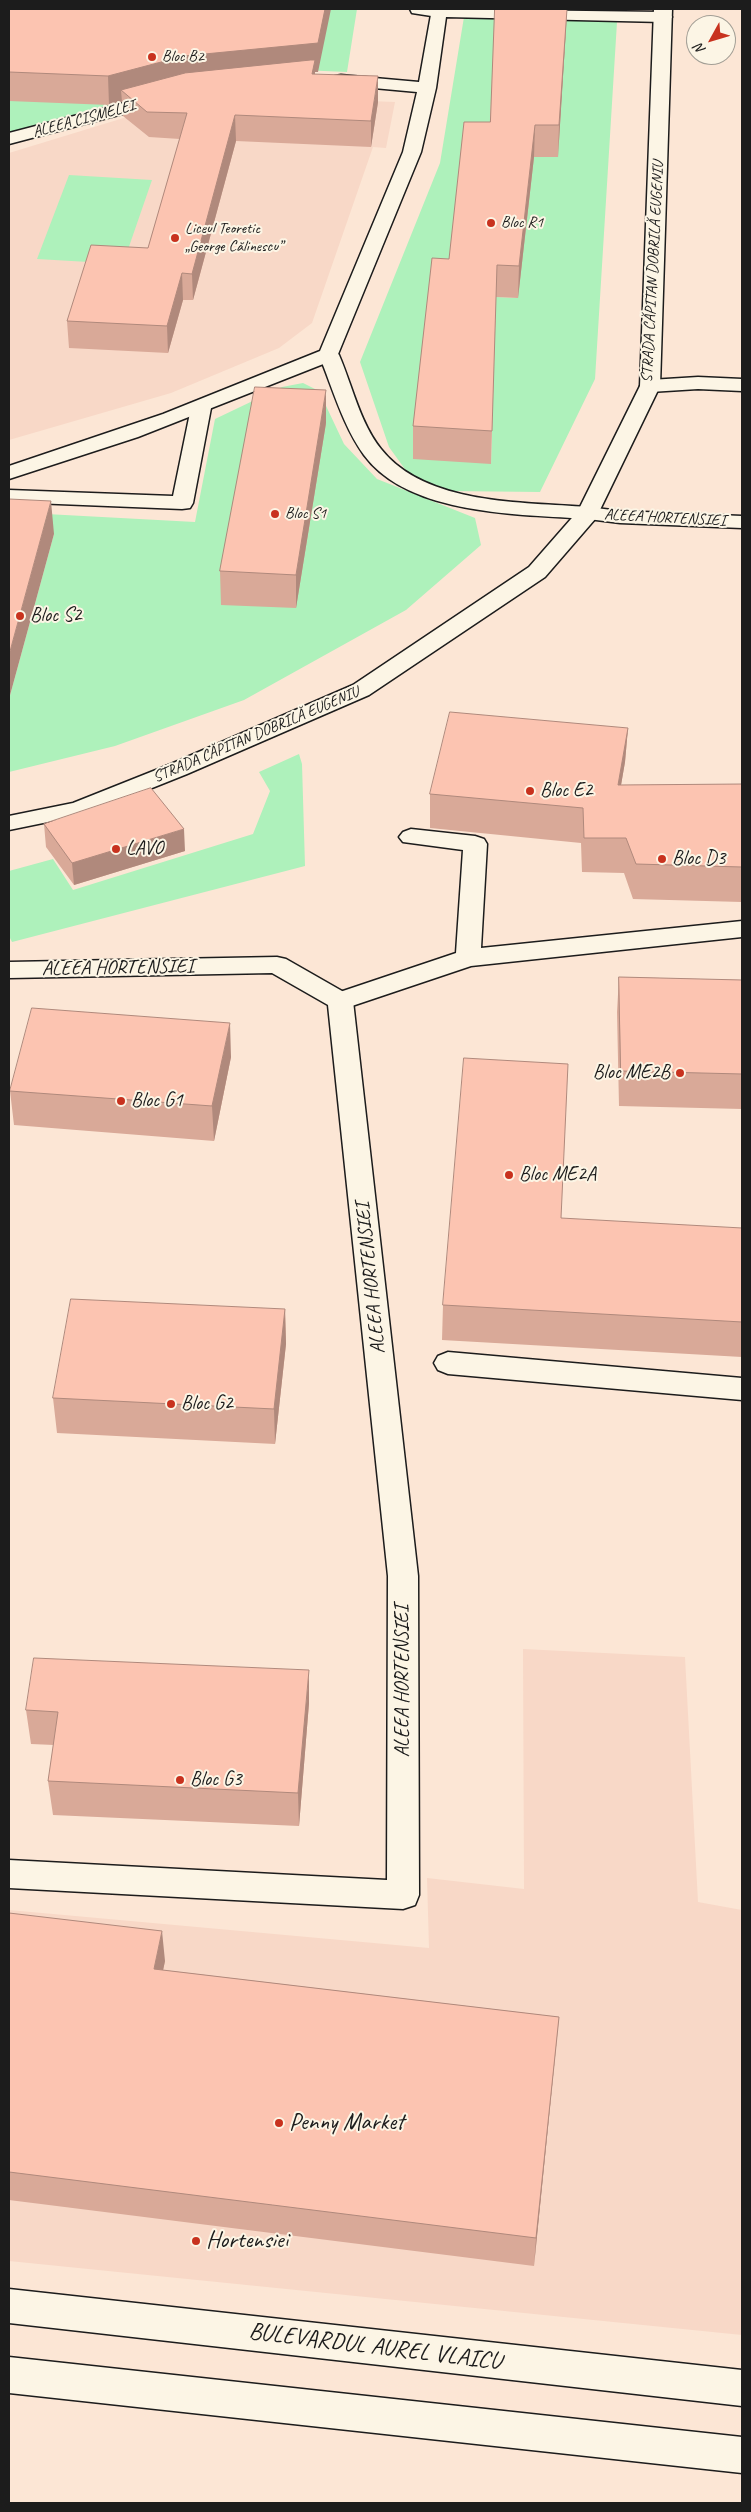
<!DOCTYPE html>
<html>
<head>
<meta charset="utf-8">
<style>
  body { margin:0 }
  #map { position:relative; width:751px; height:2512px; overflow:hidden; background:#fce6d5; font-family:Caveat,sans-serif }
  canvas { display:block }
  .frame { position:absolute; inset:0; border:10px solid #1c1c1c; pointer-events:none }
  .north { position:absolute; left:686px; top:15px; width:50px; height:50px; box-sizing:border-box; background:#fcf5e5; border:1px solid #a29e95; border-radius:50%; rotate:231deg; font-size:14px; font-weight:700; line-height:20px; text-align:center; color:#1c1c1c }
  .north::after { content:''; display:block; margin:auto; width:18px; height:22px; background:#c8321e; clip-path:polygon(50% 0,100% 100%,50% 72%,0 100%) }
</style>
</head>
<body>
<div id="map">
<canvas width="751" height="2512"></canvas>
<div class="frame"></div>
<div class="north">N</div>
</div>
<script>
const g = document.querySelector('canvas').getContext('2d');
g.lineJoin = 'round';
function fill(path, color) { g.fillStyle = color; g.fill(path, 'evenodd'); }
function strokePath(path, color, width, dash) { g.strokeStyle = color; g.lineWidth = width; g.lineCap = dash ? 'butt' : 'round'; g.setLineDash(dash || []); g.stroke(path); }
function write(font, color, halo, rows, align = 'center') {
  g.font = font + ' Caveat,sans-serif'; g.lineWidth = 4; g.setLineDash([]); g.textBaseline = 'middle'; g.strokeStyle = halo; g.fillStyle = color; for (const [text, x, y, turn = 0] of rows) {
    g.save(); g.translate(x, y); g.rotate((+turn || 0) * Math.PI / 180); g.textAlign = isNaN(turn) ? turn : align; if (halo) g.strokeText(text, 0, 0); g.fillText(text, 0, 0); g.restore();
  }
}
const built = new Path2D(`
  M190,94L395,102L386,148L373,147L312,323L279,348L171,393L9,440V153L189,98Z
  M523,1649L685,1657L698,1902L742,1910V2335L9,2261V1910L429,1948L427,1878L524,1889Z`);
const green = new Path2D(`
  M235,9H357L347,72L301,70L186,84L9,134V101Z
  M464,17L617,22L595,379L540,492L448,491L412,479L389,447L360,362L440,163ZM490,153L518,298L496,297L491,464L448,291Z
  M69,175L152,180L123,264L37,259Z
  M303,383L319,391L344,444L377,479L475,518L481,545L406,610L244,700L115,746L9,772V699L54,534L9,512L195,522L215,419L282,387Z
  M299,754L302,764L305,866L12,942L9,936V871L53,859L73,890L253,834L270,791L259,772Z`);
const lane = new Path2D(`
  M410,9H444L447,12L444,16L438,17L412,13Z
  M329,349L336,351L339,355C352,385 360,423 381,449C425,505 523,502 588,507L596,508L599,513L596,518L588,519C520,514 409,516 364,455C343,426 333,389 319,355L322,351Z
  M698,377L742,379V391L698,389L650,392L643,390L640,386L643,382L650,380Z
  M201,402L208,404L211,408L193,503L190,508L182,509L9,502V490L173,496L191,408L194,404Z
  M411,829L475,836L484,839L487,844L481,948L742,921V937L471,966L349,1007L340,1009L331,1007L327,1001L331,995L456,953L463,850L403,842L399,837L403,832Z
  M448,1352L742,1378V1400L448,1374L438,1370L434,1363L438,1356Z`);
const street = new Path2D(`
  M432,9L663,12L669,13L672,17L669,21L663,22L446,17L436,88L421,152L336,359L138,437L9,479V466L163,414L320,351L403,152L417,92L341,85L335,84L332,80L335,76L341,75L419,82Z
  M158,94L164,95L167,99L164,103L9,144V133Z
  M588,507L620,511L742,516V528L620,523L580,518L577,513L580,508Z
  M277,957L286,959L349,995L353,1001L418,1576L419,1895L415,1905L403,1909L9,1888V1860L387,1880L388,1576L328,1005L272,973L9,978V962Z`);
const secondary = new Path2D(`
  M654,9H672L660,386L596,518L545,577L369,695L187,774L87,814L9,830V816L73,803L171,764L353,685L529,567L578,511L640,386Z
  M9,2289L742,2370V2406L9,2323Z
  M9,2357L742,2437V2473L9,2393Z`);
const wall = new Path2D(`
  M9,9L318,72H315V74L378,102L371,147L236,141L193,300H183L168,353L69,348L67,321L148,248L180,139L149,137L123,116L122,102L109,105L9,101Z
  M566,28L558,157H534L518,298L496,297L491,464L413,459V426L449,259Z
  M326,423L296,608L221,605L220,571Z
  M628,728L625,762L621,785L742,784V902L633,899L624,873L582,872L581,843L430,828V794Z
  M44,824L185,851L74,885L46,847Z
  M619,977L742,980V1109L619,1106L617,1012Z
  M231,1057L214,1141L14,1125L10,1091Z
  M742,1228V1357L442,1340L443,1305Z
  M285,1309L286,1344L275,1444L57,1433L53,1398Z
  M309,1703L299,1826L53,1815L48,1781L54,1745L31,1744L26,1710Z
  M9,1913L165,1961L163,1970L559,2017L556,2047L534,2266L9,2200Z`);
const shadedWall = new Path2D(`
  M325,9H331L318,72H315V85L121,90L122,102L109,105L108,76Z
  M567,9L566,28L558,157L559,125Z
  M378,76V102L371,147V121Z
  M235,115L236,141L193,300L192,274Z
  M535,125L534,157L518,298L519,266Z
  M182,273L183,300L168,353L167,326Z
  M326,390V423L296,608V575Z
  M51,501L54,534L9,699V655Z
  M628,728L625,762L615,820L618,785Z
  M184,829L185,851L74,885L72,863Z
  M230,1023L231,1057L214,1141L212,1106Z
  M285,1309L286,1344L275,1444L274,1409Z
  M309,1670V1703L299,1826L298,1793Z
  M162,1931L165,1961L157,1999L154,1969Z
  M559,2017L556,2047L534,2266L536,2238Z`);
const building = new Path2D(`
  M9,9H325L318,43L184,56L108,76L9,72Z
  M495,9H567L559,125H535L519,266L497,265L492,431L413,426L432,258L449,259L464,122H490Z
  M311,60H315L312,74L378,76L371,121L235,115L192,274L182,273L167,326L67,321L91,245L148,248L187,113L147,112L121,90L185,73Z
  M255,387L326,390L296,575L220,571Z
  M9,499L51,501L9,655Z
  M450,712L628,728L618,785L742,784V867L636,864L626,838H584L583,808L430,794Z
  M151,788L184,829L72,863L44,824Z
  M619,977L742,980V1074L621,1071Z
  M32,1008L230,1023L212,1106L10,1091Z
  M464,1058L568,1064L561,1218L742,1228V1322L443,1305Z
  M71,1299L285,1309L274,1409L53,1398Z
  M34,1658L309,1670L298,1793L48,1781L58,1712L26,1710Z
  M9,1913L162,1931L154,1969L559,2017L536,2238L9,2172Z`);
const markers = [
  [152,57,5,"#c8321e"],
  [491,223,5,"#c8321e"],
  [175,238,5,"#c8321e"],
  [275,514,5,"#c8321e"],
  [20,616,5,"#c8321e"],
  [530,791,5,"#c8321e"],
  [116,849,5,"#c8321e"],
  [662,859,5,"#c8321e"],
  [680,1073,5,"#c8321e"],
  [121,1101,5,"#c8321e"],
  [509,1175,5,"#c8321e"],
  [171,1404,5,"#c8321e"],
  [180,1780,5,"#c8321e"],
  [279,2123,5,"#c8321e"],
  [196,2241,5,"#c8321e"]
];
const farPoinames = [
  ["Bloc B2",162,57],
  ["Bloc R1",501,223],
  ["Liceul Teoretic",185,229],
  ["„George Călinescu”",185,247],
  ["Bloc S1",285,514]
];
const farStreetnames = [
  ["ALEEA CIȘMELEI",84,119,-15],
  ["STRADA CĂPITAN DOBRILĂ EUGENIU",653,272,-87],
  ["ALEEA HORTENSIEI",665,518,3],
  ["STRADA CĂPITAN DOBRILĂ EUGENIU",256,735,-23]
];
const poiNames = [
  ["Bloc S2",30,616],
  ["Bloc E2",540,791],
  ["LAVO",126,849],
  ["Bloc D3",672,859],
  ["Bloc ME2B",670,1073,"right"],
  ["Bloc G1",131,1101],
  ["Bloc ME2A",519,1175],
  ["Bloc G2",181,1404],
  ["Bloc G3",190,1780]
];
const streetNames = [
  ["ALEEA HORTENSIEI",118,968,-1],
  ["ALEEA HORTENSIEI",371,1278,-96],
  ["ALEEA HORTENSIEI",403,1681,-90]
];
const nearPoinames = [
  ["Penny Market",289,2123],
  ["Hortensiei",206,2241]
];
const nearStreetnames = [
  ["BULEVARDUL AUREL VLAICU",375,2347,7]
];
fill(built, '#f8d8c7');
fill(green, '#aef1bb');
strokePath(lane, '#1c1c1c', 3);
strokePath(street, '#1c1c1c', 3);
strokePath(secondary, '#1c1c1c', 3);
fill(lane, '#fcf5e5');
fill(street, '#fcf5e5');
fill(secondary, '#fcf5e5');
fill(wall, '#d9a998');
fill(shadedWall, '#b0897c');
fill(building, '#fcc4b1');
strokePath(building, '#b0897c', 1);
for (const [x, y, r, color] of markers) { const dot = new Path2D(); dot.arc(x, y, r, 0, 2 * Math.PI); g.fillStyle = color; g.fill(dot); strokePath(dot, '#fcf5e5', 2); }
write('16px', '#1c1c1c', '#fcf5e5', farPoinames, 'left');
write('16px', '#1c1c1c', '#fcf5e5', farStreetnames);
write('20px', '#1c1c1c', '#fcf5e5', poiNames, 'left');
write('20px', '#1c1c1c', '#fcf5e5', streetNames);
write('24px', '#1c1c1c', '#fcf5e5', nearPoinames, 'left');
write('24px', '#1c1c1c', '#fcf5e5', nearStreetnames);
</script>
</body>
</html>
